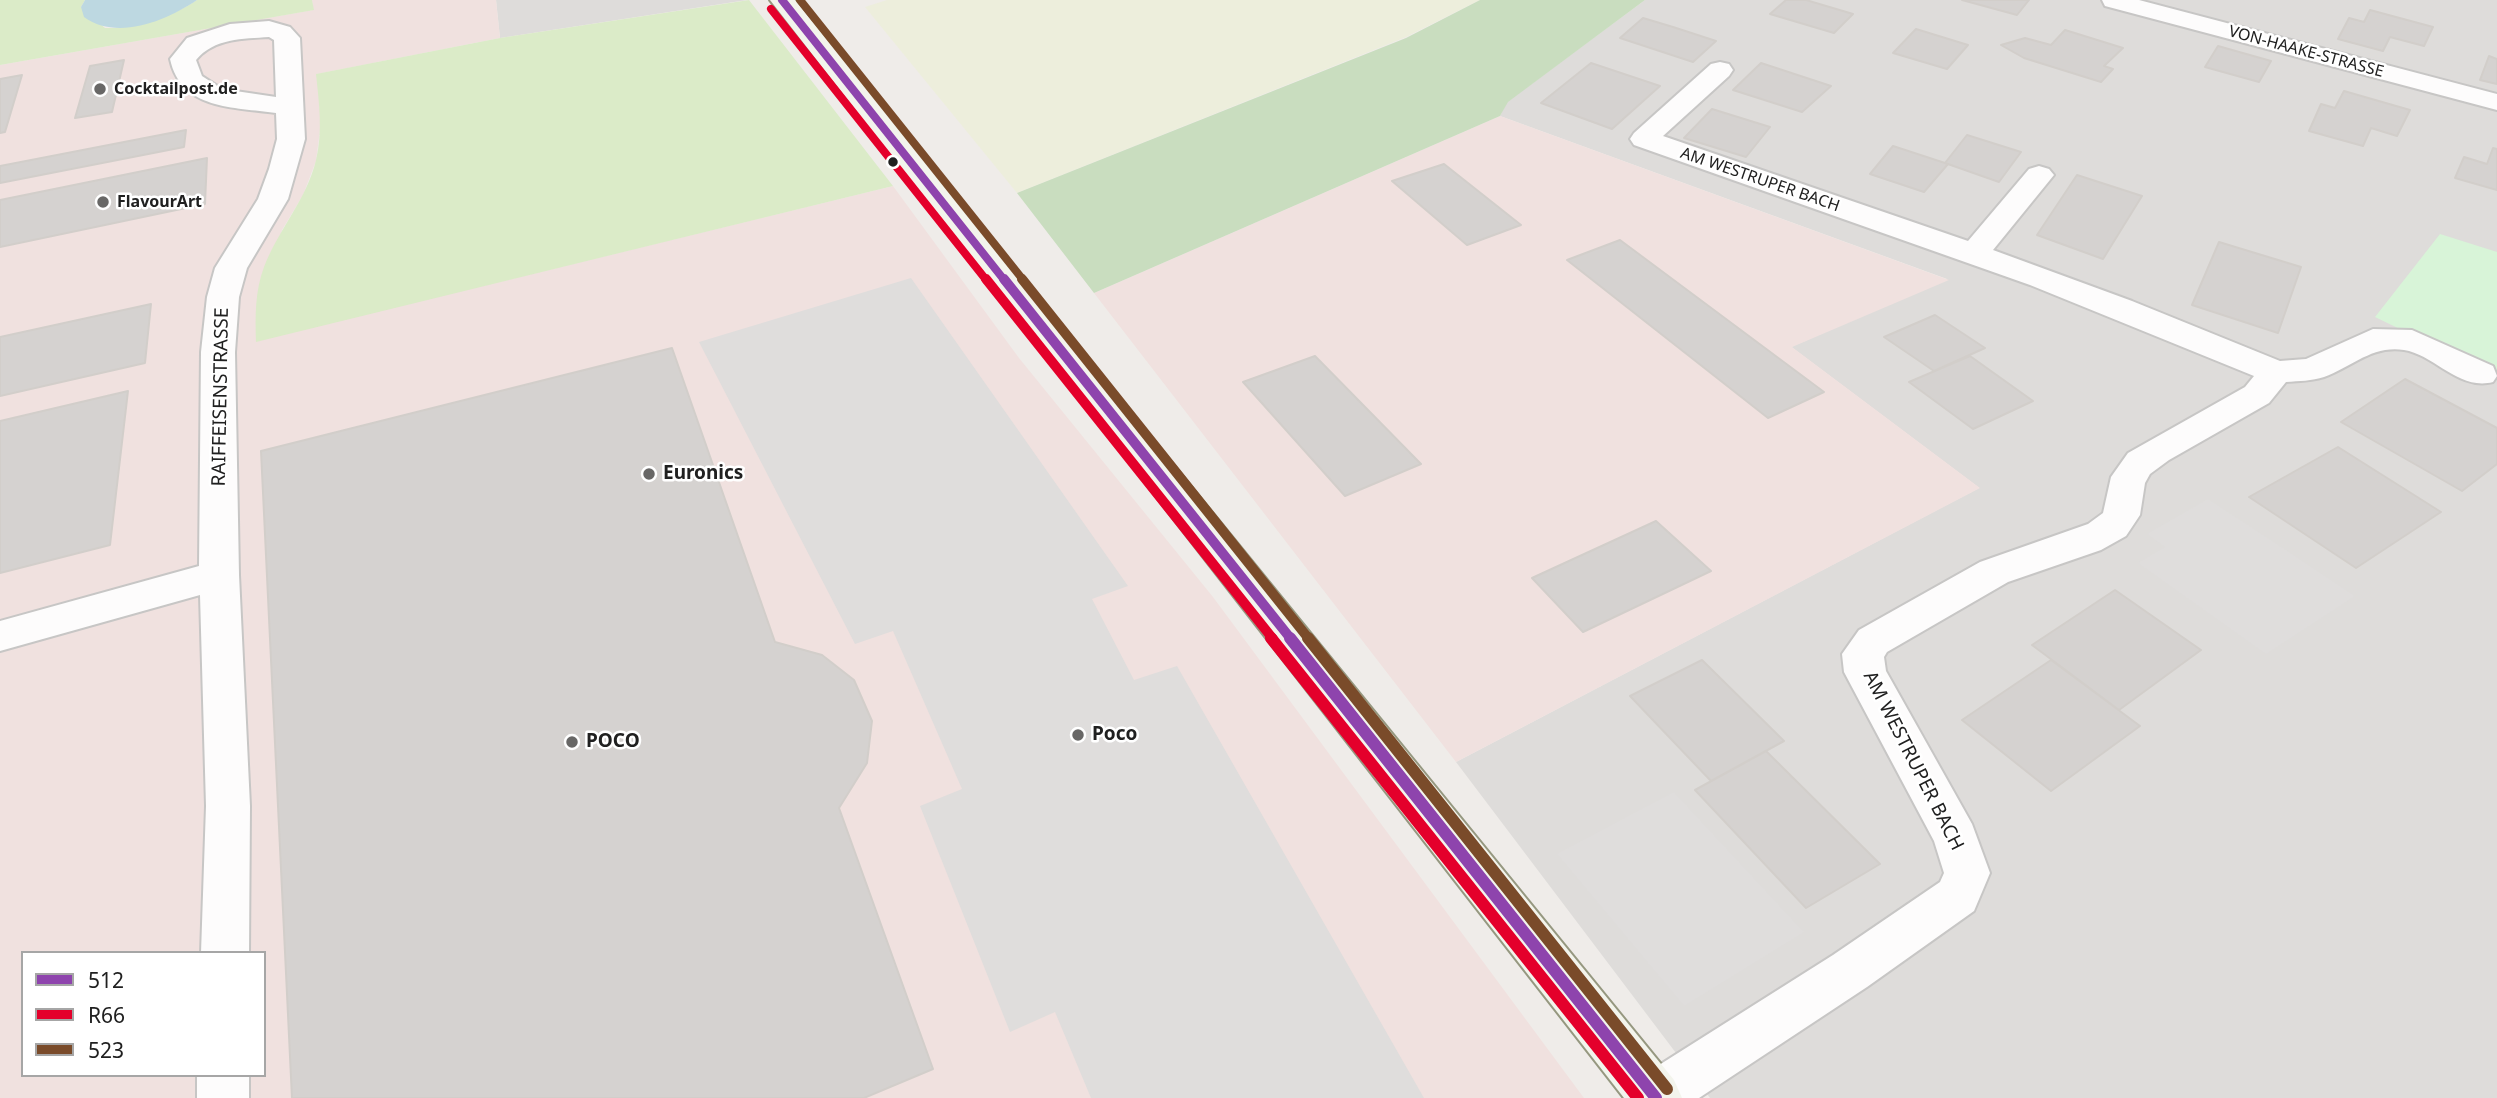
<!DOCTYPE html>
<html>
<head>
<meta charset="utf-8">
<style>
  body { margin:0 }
  #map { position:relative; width:2497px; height:1098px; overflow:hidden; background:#efece9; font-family:"Noto Sans",sans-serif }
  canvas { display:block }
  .legend { position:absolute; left:21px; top:951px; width:245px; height:126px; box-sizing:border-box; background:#fff; border:2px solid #a6a6a6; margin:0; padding:9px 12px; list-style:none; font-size:21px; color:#202020 }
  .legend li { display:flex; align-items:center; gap:14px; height:35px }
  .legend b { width:35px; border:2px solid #a6a6a6 }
</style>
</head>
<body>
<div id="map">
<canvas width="2497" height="1098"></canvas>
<ul class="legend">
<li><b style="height:9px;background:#8e44ad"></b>512</li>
<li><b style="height:9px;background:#e4002b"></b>R66</li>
<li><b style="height:9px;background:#7a4b2a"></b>523</li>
</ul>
</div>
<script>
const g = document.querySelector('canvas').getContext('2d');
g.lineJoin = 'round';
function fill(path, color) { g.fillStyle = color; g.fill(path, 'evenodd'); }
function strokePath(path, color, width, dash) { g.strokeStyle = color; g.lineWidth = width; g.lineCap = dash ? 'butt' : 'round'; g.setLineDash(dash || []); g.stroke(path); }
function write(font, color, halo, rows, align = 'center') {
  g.font = font + ' "Noto Sans",sans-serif'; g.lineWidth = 5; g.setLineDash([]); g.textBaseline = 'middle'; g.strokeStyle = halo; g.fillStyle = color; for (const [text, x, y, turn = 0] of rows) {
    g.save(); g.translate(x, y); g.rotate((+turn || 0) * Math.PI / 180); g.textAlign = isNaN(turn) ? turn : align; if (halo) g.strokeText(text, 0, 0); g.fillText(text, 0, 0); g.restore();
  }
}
const residential = new Path2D(`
  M496,0H747L500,38Z
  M1645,0H2497V1098H1710L1456,762L1979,488L1791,347L1947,279L1500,116L1507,102Z`);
const commercial = new Path2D(`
  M312,0H496L500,38L317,74L321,122L316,161L303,195L282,230L256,341L893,186L1019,358L1213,597L1584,1098H0V65L313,10ZM23,953H264V1075H23Z
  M1500,116L1949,280L1792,347L1980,488L1456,762L1094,293Z`);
const farmland = new Path2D(`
  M887,0H1480L1406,37L1017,193L865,7Z`);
const grass = new Path2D(`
  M0,0H85L81,7L105,28C136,29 171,17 197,0H312L314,10L0,65Z
  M749,0L893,186L256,342C255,316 255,291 264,267C278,230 307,199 316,160C323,131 319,103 316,74L500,38Z`);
const forest = new Path2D(`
  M1480,0H1645L1508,102L1500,116L1094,293L1017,193L1406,38Z`);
const park = new Path2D(`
  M2440,234L2497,252V376L2375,317Z`);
const parking = new Path2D(`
  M911,278L1128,586L1092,599L1134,680L1177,666L1424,1098H1091L1055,1012L1010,1032L920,806L962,789L893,631L855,644L699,342Z
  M2208,499L2298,558L2355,596L2266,654L2138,563L2165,547L2147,534Z
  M1674,792L1804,932L1684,1006L1557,854Z`);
const water = new Path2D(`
  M85,0H197C166,21 117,41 84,17L81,7Z`);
const building = new Path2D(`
  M1786,0H1806L1853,14L1834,33L1770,14Z
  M1962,0H2029L2017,15Z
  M2370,10L2433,27L2424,46L2390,37L2383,51L2338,39L2349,18L2364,22Z
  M1643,18L1673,27L1716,41L1693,62L1620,38Z
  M1916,29L1968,45L1947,69L1893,53Z
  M2065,30L2123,48L2104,66L2113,69L2101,82L2024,58L2001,45L2025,38L2051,45Z
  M2218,46L2271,61L2259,82L2205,67Z
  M2489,56L2497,59V84L2480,80Z
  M124,60L112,112L75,118L90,66Z
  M1591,63L1660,86L1612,129L1541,103Z
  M1761,63L1831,86L1802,112L1733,90Z
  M22,75L5,132L0,133V79Z
  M2344,91L2410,110L2397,136L2371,128L2363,146L2309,131L2321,104L2335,108Z
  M1712,109L1770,127L1746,157L1684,138Z
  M186,130L184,147L0,183V166Z
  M1967,135L2021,152L1999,182L1945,163Z
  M1893,146L1948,164L1924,192L1870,174Z
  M2493,148L2497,149V190L2455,178L2464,157L2487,164Z
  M207,158L205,204L0,247V200Z
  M1444,164L1521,225L1467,245L1392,181Z
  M2077,175L2142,196L2103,259L2037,235Z
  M1620,240L1824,392L1768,418L1567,260Z
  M2219,242L2301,267L2278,333L2192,305Z
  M151,304L145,363L0,396V337Z
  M1935,315L1985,348L1934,371L1884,337Z
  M672,348L775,642L822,655L854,680L872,721L867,763L839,808L933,1069L864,1098H292L261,451Z
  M1315,356L1421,464L1345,496L1243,382Z
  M1970,356L2033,401L1973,429L1909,382Z
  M2405,379L2497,428V464L2462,491L2341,422Z
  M128,391L110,545L0,573V421Z
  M2338,447L2441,512L2356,568L2249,497Z
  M1656,521L1711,571L1583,632L1532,578Z
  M2115,590L2201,650L2119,710L2032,645Z
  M1702,660L1784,741L1711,781L1630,696Z
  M2051,660L2140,726L2051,791L1962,720Z
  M1766,751L1880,864L1806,908L1695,790Z`);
const street = new Path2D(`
  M2102,0H2139L2497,94V110L2105,6Z
  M269,21L290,27L300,38L305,139L288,199L247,268L239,297L235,352L239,575L250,806L249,953H201L206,806L200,595L0,651V621L199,566L201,352L207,297L215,268L258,199L269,169L277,139L276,113C234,107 181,110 170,59L187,38L230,24ZM269,37L274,40L276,97L222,89L202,76L196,60C214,38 243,39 269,37Z
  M1720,62L1729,64L1733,70L1729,76L1663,136L1968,241L2029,169L2039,166L2049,169L2054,175L1993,250L2132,301L2280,361L2306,359L2373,329L2412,330L2493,366L2497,376L2493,382C2459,391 2435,355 2404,350C2372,345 2352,367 2324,377C2312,381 2299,381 2286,382L2269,403L2169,460L2150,474L2145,483L2140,515L2126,536L2101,550L2008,582L1887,652L1884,657L1886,671L1972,824L1990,873L1974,911L1867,987L1699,1098H1629L1637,1079L1833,955L1940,882L1944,873L1934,841L1844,672L1842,654L1859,630L1980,562L2088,524L2103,513L2111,477L2128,453L2245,387L2254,376L2030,285L1634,145L1630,139L1634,133L1711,64Z
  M197,1075H249V1098H197Z`);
const secondary = new Path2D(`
  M770,0H795L1674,1080L1682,1098H1624Z`);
const bus1Far2 = new Path2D(`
  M782,0L1005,281`);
const bus1Far1 = new Path2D(`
  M1004,279L1291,639`);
const bus1 = new Path2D(`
  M1290,638L1656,1098`);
const bus2Far2 = new Path2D(`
  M771,9L987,281`);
const bus2Far1 = new Path2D(`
  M986,279L1273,639`);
const bus2 = new Path2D(`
  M1271,638L1638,1098`);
const bus3Far2 = new Path2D(`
  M800,0L1024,281`);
const bus3Far1 = new Path2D(`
  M1022,279L1309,639`);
const bus3 = new Path2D(`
  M1308,638L1667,1089`);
const markers = [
  [100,89,7,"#686766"],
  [893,162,6,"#202020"],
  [103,202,7,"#686766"],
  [649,474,7,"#686766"],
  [1078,735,7,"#686766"],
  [572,742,7,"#686766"]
];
const farStreetnames = [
  ["VON-HAAKE-STRASSE",2306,52,15],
  ["AM WESTRUPER BACH",1760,180,19]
];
const farPoinames = [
  ["Cocktailpost.de",114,89],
  ["FlavourArt",117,202]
];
const streetNames = [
  ["RAIFFEISENSTRASSE",221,397,-89],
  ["AM WESTRUPER BACH",1913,761,63]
];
const poiNames = [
  ["Euronics",663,474],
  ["Poco",1092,735],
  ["POCO",586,742]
];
fill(residential, '#dedcda');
fill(commercial, '#f0e1df');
fill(farmland, '#edeedc');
fill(grass, '#dbebc8');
fill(forest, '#c9ddbf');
fill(park, '#d8f4d8');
fill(parking, '#dfdddc');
fill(water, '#bdd8e1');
fill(building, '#d5d2d0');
strokePath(building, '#d2ceca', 2);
strokePath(street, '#c7c6c5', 4);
strokePath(secondary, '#969880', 4);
fill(street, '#fdfcfc');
fill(secondary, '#f3f4ec');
strokePath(bus1Far2, '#8e44ad', 8);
strokePath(bus1Far1, '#8e44ad', 10);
strokePath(bus1, '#8e44ad', 12);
strokePath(bus2Far2, '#e4002b', 8);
strokePath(bus2Far1, '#e4002b', 10);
strokePath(bus2, '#e4002b', 12);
strokePath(bus3Far2, '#7a4b2a', 8);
strokePath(bus3Far1, '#7a4b2a', 10);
strokePath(bus3, '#7a4b2a', 12);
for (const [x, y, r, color] of markers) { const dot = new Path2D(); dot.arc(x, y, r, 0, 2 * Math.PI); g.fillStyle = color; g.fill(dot); strokePath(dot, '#fff', 2.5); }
write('16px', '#202020', '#fff', farStreetnames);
write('bold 16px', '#202020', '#fff', farPoinames, 'left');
write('19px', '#202020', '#fff', streetNames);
write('bold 19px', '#202020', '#fff', poiNames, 'left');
</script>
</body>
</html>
